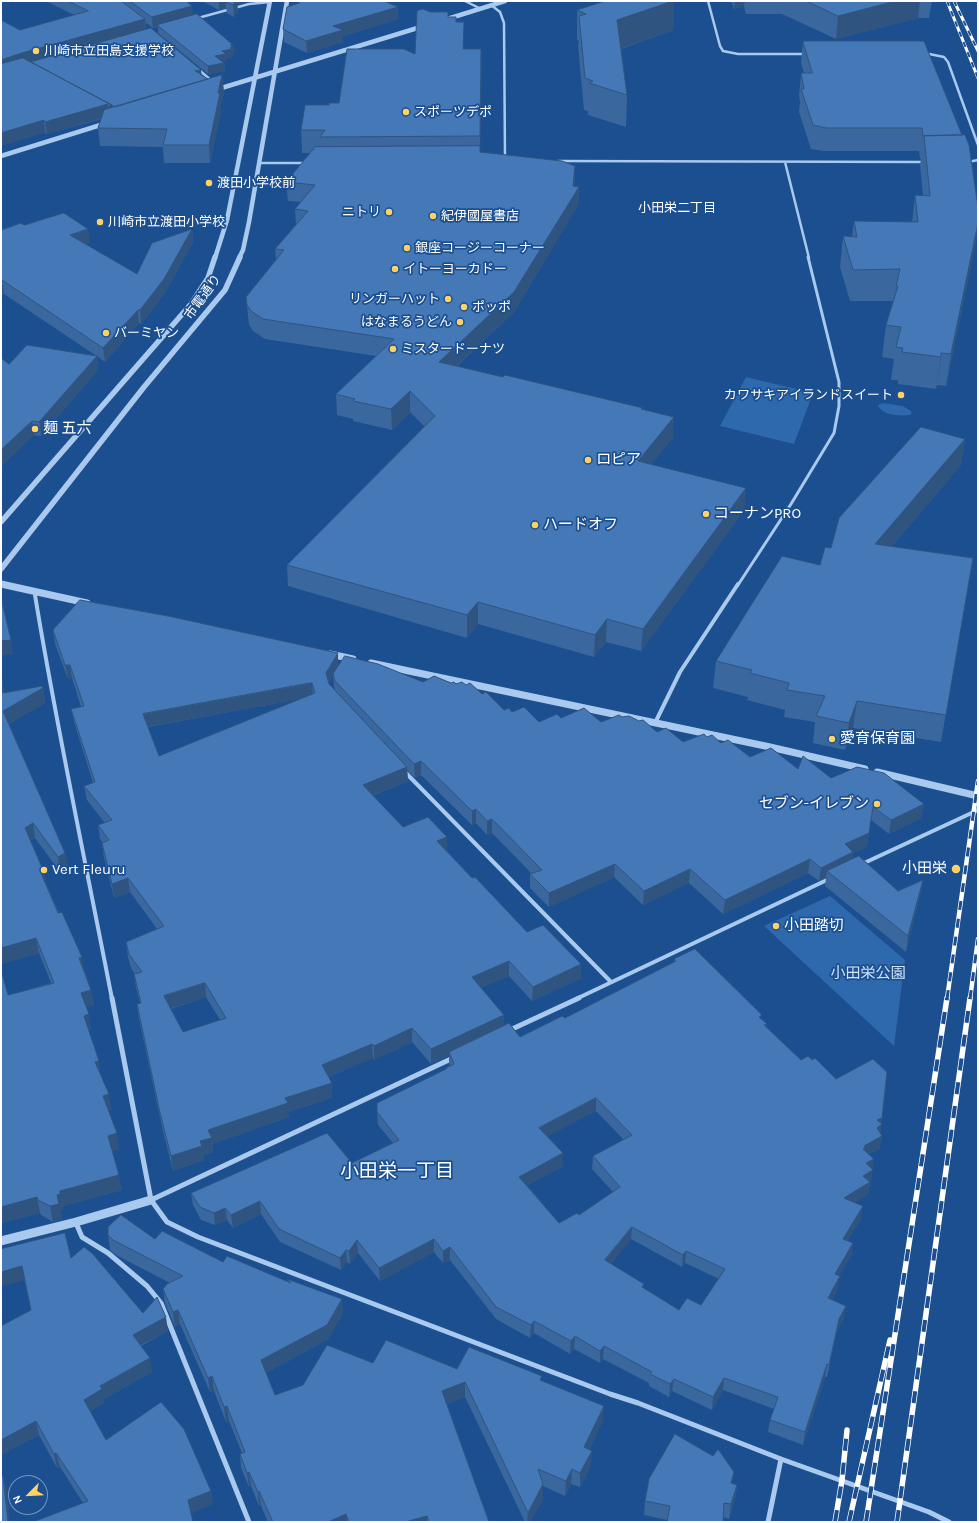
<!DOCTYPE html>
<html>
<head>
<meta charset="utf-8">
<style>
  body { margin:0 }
  #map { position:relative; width:979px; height:1523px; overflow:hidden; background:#1b4f8f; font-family:Karla,sans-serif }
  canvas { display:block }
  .frame { position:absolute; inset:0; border:2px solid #fff; pointer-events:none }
  .north { position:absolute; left:8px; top:1475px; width:40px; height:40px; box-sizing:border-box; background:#1b4f8f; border:1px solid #7695bc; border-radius:50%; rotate:246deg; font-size:11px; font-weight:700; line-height:16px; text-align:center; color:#fff }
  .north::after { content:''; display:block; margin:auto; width:14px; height:18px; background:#ffd166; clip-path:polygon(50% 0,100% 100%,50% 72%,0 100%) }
</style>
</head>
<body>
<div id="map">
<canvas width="979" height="1523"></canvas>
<div class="frame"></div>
<div class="north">N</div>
</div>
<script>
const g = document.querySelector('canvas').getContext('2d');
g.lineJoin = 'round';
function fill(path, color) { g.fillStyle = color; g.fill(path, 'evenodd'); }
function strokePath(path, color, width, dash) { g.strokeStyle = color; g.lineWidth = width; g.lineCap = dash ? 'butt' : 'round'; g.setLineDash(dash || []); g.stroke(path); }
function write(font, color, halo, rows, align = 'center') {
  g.font = font + ' Karla,"Noto Sans JP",sans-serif'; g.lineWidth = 3.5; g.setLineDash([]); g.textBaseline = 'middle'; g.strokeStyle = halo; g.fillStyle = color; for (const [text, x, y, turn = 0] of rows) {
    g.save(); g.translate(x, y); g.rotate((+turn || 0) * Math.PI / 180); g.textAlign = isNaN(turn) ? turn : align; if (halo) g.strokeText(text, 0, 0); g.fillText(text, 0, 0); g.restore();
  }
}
const green = new Path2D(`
  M746,377L813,393L794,444L720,426Z
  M883,403L903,406L912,412L910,415C900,416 885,416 879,407L878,405Z
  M830,896L905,960L894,1046L764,926Z`);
const minorFar3 = new Path2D(`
  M465,1L481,9
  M708,1L720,46L723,51L738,54H807
  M491,5L500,12L504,23L505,158
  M198,18L249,4L270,2
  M924,53L944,57L948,62L978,145
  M198,69L213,82
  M558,161L925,162
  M785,162L809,258
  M968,162L978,160
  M260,163H307`);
const minorFar2 = new Path2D(`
  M738,585L791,504L834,433L839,406V382L808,257`);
const minorFar1 = new Path2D(`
  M37,593L35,595C57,730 86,864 112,999
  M655,723L680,672L738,584
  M404,771L611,982
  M862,864L978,810
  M576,999L829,879`);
const minor = new Path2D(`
  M112,998L151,1200L167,1222L198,1237L610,1394L638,1403L781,1459L929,1512L949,1522
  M510,1030L579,998
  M151,1200L453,1058
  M76,1223L82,1237L108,1253L147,1286L161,1303L249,1522
  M768,1522L781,1459`);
const tertiaryFar3 = new Path2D(`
  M444,20L505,1
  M215,90L424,26
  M1,156L107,123
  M215,258L227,220L270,1
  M239,258L243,250L249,222L287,1`);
const tertiaryFar2 = new Path2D(`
  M1,522L191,304L208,278L215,257
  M1,569L144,387L225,290L240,257
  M1,584L3,585`);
const tertiaryFar1 = new Path2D(`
  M1,584L87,603
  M330,654L353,659
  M371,663L770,747L865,769
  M877,772L978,796`);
const tertiary = new Path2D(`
  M1,1241L76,1222L151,1200`);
const railFar2 = new Path2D(`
  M947,1L978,78
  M954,1L978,51`);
const railFar1 = new Path2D(`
  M947,999L978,781
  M970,999L978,939`);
const rail = new Path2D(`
  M835,1522L842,1480L847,1430
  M849,1522L890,1340
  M866,1522L947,998
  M897,1522L970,998`);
const wall = new Path2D(`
  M46,1H186L192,15L233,45L234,53H233V57L226,59V62H223L224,63L225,71L208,74L158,33V27L153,28L146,23V30L201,70V75L208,79L222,75L224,93L221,104V111L210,163H164L163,147L100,146L98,128L101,119L47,134L45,133L20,30L74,15Z
  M202,1H243L242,3L237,4L238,10L234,17L227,13L226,8L219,10Z
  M606,1H674L673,30L621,49L627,95L626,127L588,115V111L584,110L578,46L579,41L577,40V10Z
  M731,1H932L929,18H918L836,39L782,14H746L744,6L734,9Z
  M398,7V19L343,36V42L307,53L284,42L283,29Z
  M430,12H448V17L456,22L464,49H481L480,152L575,186L579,187L578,205L514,312L457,366L503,377L643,408L642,410L673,438L651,464L745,509L641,651L606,642L594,657L478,624L467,638L288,586L287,565L425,427L410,412L392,430L353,421V419L337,415L336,394L376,356L265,339L253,331L249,325L246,297L276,260L275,249L296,225L295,209L301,202L288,201L286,182L311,153H302L301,130L329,105L339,103L415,54Z
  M803,41H924L978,207V225L975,247L946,386L937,385L936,389L898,384V380H891L894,359L882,357L886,325L893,301H850L840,267L843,236L852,237L854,221L912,222L915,195L923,196L920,165L921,159H920L919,151H824L811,149L799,112L800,102L799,96L801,73H804L801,63Z
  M24,225L90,242L85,244L137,274L192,229L193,242L165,293L141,324L139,323L105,362L97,356L98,370L41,436L34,435L9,364L95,355L4,294L1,295V230Z
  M965,439L961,465L891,547L973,558L941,742L853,728L845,750L813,743L815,722L784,717L785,710L747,700L748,697L713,688L716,661L820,565L831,548Z
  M53,630L338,666L423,682L451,683L466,685L482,694L504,710L512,712L539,722L561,718L601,722L622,717L657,732L683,742L707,737L721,743L750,757L798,769L924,804L921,818L889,834L871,820L867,846L853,853L852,859L898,891L923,880L920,895L906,952L825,886L826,878L819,881L808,873L723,914L689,883L643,905L614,877L549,907L530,888V874H532L492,833L487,835L476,823L472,825L421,775L415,778L407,770L408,781L372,796L403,827L447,851L472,878L527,932L581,978L532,1001L509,976L481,988L504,1026L520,1037L565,1018L674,962V959L761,1019L767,1024L766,1027L801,1060H812L836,1079L882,1118L880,1134L882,1136L879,1149L869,1154L872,1169L871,1182L870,1183L868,1195L855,1202L861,1219L847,1241L853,1243L851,1256L839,1276L838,1289L832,1299L844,1318L837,1331L827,1377H825L803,1445L768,1432L770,1420L774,1409L723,1390L712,1410L672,1391L669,1397L649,1386V1383L603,1359L600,1363L574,1349L570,1354L534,1333L530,1338L496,1319L450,1260L443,1263L434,1252L380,1281L358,1253L350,1264L347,1262L341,1270L280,1242L261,1214L233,1228L227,1220L215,1225L201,1220L193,1205L191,1193L352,1163L393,1143L378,1125L377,1112L446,1069V1068L450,1066L449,1064V1055L431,1064L412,1042L374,1060L373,1058L328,1077L332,1098L288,1112L289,1117L212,1144L213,1152L204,1155V1160L173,1171L162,1127L139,1019L137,1004L140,1003L136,988L134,974H135L131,968L128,957L126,942L157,929L130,892L114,898L104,857L102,843H103L100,839L98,825L105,823L87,800L84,786L93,783L74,722L71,709L81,707L72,678L68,679L55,644ZM333,675L334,687L335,690L329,684V683ZM300,699L159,756L148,727ZM206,997L220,1020L183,1032L171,1009ZM596,1111L624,1140L593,1156L592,1169L613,1192L579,1215L559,1223L527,1185L563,1166V1153L547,1136ZM631,1239L682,1267L685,1263L719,1279L701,1305L679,1310L644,1288L611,1264Z
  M1,673L4,693L43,688L45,703L9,724L65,853L68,868L60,872L35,838L30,841L47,886L85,972L91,990L94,1005L86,1007L91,1030H88L101,1076L112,1110L108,1111L119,1149L112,1151L122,1190L63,1206V1209L60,1210L62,1219L53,1222L41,1215L40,1213L1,1223V970L8,995L51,983L39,953L1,964Z
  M108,1235L155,1239L223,1262L288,1282L287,1279L343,1314L328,1339L266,1373L275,1395L373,1363L457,1369L542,1381L603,1420L589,1450L591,1465L580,1487L571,1484L565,1496L543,1486V1499L530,1522H525L465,1397L447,1404L489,1522H268L261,1506H259L251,1486L249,1487L241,1468L240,1454L242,1453L229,1421L226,1422L214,1391L210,1392L180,1324L175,1327L165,1303L163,1289L170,1283L116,1255L110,1250Z
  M1,1249L71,1258L143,1313L168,1331L141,1346L152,1372L104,1399V1403L90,1411L106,1440L213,1504L83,1503L60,1467L57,1468L39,1435L1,1455V1326L31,1310L24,1280L1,1286Z
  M734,1472L732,1483L737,1485L735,1499L729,1519L723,1517L667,1520L644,1515L645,1501Z`);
const shadedWall = new Path2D(`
  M219,1H243L242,3L237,4L238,10L234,17L233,5L226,2V8L219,10Z
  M673,1H674L673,30L616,50L617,20Z
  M735,1H745L744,6L734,9Z
  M896,1H920L918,18L836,39L838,16Z
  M192,6L193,17L157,25L158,27L153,28L152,17Z
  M398,7V19L343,36V42L307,53L306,41L333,26Z
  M145,19L146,30L24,64L1,72V60L22,53Z
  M230,45H233L234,53H233V57L226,59V62L216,64L215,56Z
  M481,49L482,70L480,158V136Z
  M224,63L225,71L208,74V66Z
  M201,70L202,80L195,71Z
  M222,75L224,93L221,104V111L210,163L209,145L218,93Z
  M108,104L112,105L113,118L109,116L47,134L45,122Z
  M44,120L45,133L1,146V133Z
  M575,166V185L574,195L579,187L578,205L514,312L439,382V362L573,186Z
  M978,223L975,247L946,386L951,354Z
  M88,229L90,242L72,248L70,235Z
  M192,229L193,242L165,293L141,324L140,310Z
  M2,280L4,294L1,295V281Z
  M138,310L139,323L105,362L103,348Z
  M941,353L936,389L941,357Z
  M97,356L98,370L41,436L39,422Z
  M410,391V412L392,430L391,409Z
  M674,417L673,438L636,482L638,461Z
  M32,421L34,435L1,467V450Z
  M965,439L961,465L871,570L875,544Z
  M746,488L745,509L641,651L643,629Z
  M478,602V624L467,638V615Z
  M607,619L606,642L594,657L595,635Z
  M11,640L13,654L1,656V641Z
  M338,653V667L327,686L326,673Z
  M65,665H70L72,678L68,679Z
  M1,673L6,707L3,693Z
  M312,683L313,697L145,727L143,714Z
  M43,688L45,703L6,726L3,711Z
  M857,701L853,728L845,750L849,723Z
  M421,761V775L415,778L414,764Z
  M407,767L408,781L363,799V785Z
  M924,804L921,818L889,834L891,820Z
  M873,807L867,846L853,853L851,866L827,871L826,878L819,881L821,868L845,844Z
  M476,809V823L472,825V811Z
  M492,819V833L487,835V821Z
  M33,823L35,838L27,843L25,828Z
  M447,837V851L438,855L437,841Z
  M65,853L68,868L60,872L58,857Z
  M810,859L808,873L723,914L725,900Z
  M615,864L614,877L549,907V893Z
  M690,869L689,883L643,905L644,891Z
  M44,872L47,887L41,873Z
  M128,878L130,892L114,898L112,884Z
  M923,880L920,895L906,952L908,936Z
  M36,938L39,953L1,964V948Z
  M82,957L85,972L81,973L79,958Z
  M509,961V976L472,992V977Z
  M581,964V978L532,1001L533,987Z
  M205,983L206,997L166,1010L164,996Z
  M91,990L94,1005L84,1008L81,993Z
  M89,1014L91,1030L86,1031L84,1016Z
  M504,1015V1030L449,1052V1055L431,1064V1049Z
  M412,1028V1042L374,1060V1046Z
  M372,1044L373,1058L323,1079L322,1065Z
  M99,1061L101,1076L95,1062Z
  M332,1083V1098L288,1112L289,1117L212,1144L213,1152L204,1155V1160L173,1171L171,1156L200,1141L208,1130L285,1098Z
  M109,1094L112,1110L106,1112L103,1096Z
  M596,1098V1111L539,1141V1128Z
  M882,1118L881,1125L882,1124L880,1137L874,1140L877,1120Z
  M117,1133L119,1149L110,1152L108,1136Z
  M882,1136L879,1149L864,1157L861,1162L864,1146Z
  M563,1153V1166L519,1190V1177Z
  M874,1159L871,1182L870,1183L868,1195L842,1210L844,1198L866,1163Z
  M119,1175L122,1190L63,1206V1209L60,1210L62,1219L53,1222L50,1206L60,1191Z
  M37,1197L40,1213L1,1223V1207Z
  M260,1201L261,1214L233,1228L231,1215Z
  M863,1206L861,1219L841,1251L843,1239Z
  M225,1208L227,1220L215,1225L214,1213Z
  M632,1227L631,1239L604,1273L605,1260Z
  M434,1239V1252L380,1281L379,1268Z
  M357,1240L358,1253L350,1264L349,1251Z
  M853,1243L851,1256L833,1287L835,1274Z
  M450,1247V1260L443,1263V1251Z
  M346,1250L347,1262L341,1270L340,1258Z
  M686,1251L685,1263L682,1267L683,1255Z
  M22,1266L25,1280L1,1286V1272Z
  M840,1276L838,1289L826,1310L828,1298Z
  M342,1299L343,1314L328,1339L262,1375L261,1360Z
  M846,1306L844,1318L837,1331L827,1377L839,1319Z
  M178,1310L180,1324L175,1327L173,1312Z
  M166,1317L168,1331L135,1348L133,1335Z
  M534,1321V1333L530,1338L531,1325Z
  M575,1336L574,1349L570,1354L571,1341Z
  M604,1346L603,1359L600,1363V1351Z
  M150,1358L152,1372L104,1399V1403L87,1413L84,1400L100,1386Z
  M827,1364L825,1377L803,1445L805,1432Z
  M212,1376L214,1391L210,1392L208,1378Z
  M724,1378L723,1390L712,1410L713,1397Z
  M674,1379L672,1391L669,1397L670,1384Z
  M465,1382V1397L443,1406L442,1391Z
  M227,1406L229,1421L226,1422L224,1407Z
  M604,1406L603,1420L583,1462L584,1447Z
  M36,1421L39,1435L1,1455V1440Z
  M592,1451L591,1465L580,1487V1473Z
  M56,1453L60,1467L57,1468L54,1454Z
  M572,1469L571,1484L565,1496L566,1481Z
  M249,1472L251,1486L249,1487L247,1473Z
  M3,1476L7,1489L10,1522H8Z
  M543,1484V1499L530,1522H527L528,1513Z
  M737,1485L735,1499L729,1519L731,1504Z
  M211,1491L213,1504L190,1514L188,1500Z
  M259,1491L261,1506H259L258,1492Z
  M346,1514L347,1522H328Z
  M427,1516V1522H405Z`);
const building = new Path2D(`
  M68,1H121L145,19L22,53L1,60V20L20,30L88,11Z
  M130,1H186L192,6L152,17Z
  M229,1H236L233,5L226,2Z
  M299,1H384L398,7L333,26L343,30L306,41L283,29L287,7L299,3Z
  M606,1H673L617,20L627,95L589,83L593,81L585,78L579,16L586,14L577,10Z
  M807,1H896L838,16Z
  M423,9L430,12H448V17H456V22H464L463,49H481L480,136L320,137L325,130H301L305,105H329V103H339L347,49H404L415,54L417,11Z
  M197,14L233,45H230L233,47L230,48L232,49L222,51L226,54L215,56L224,63L208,66L157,25Z
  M151,28L201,70L195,71L201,74H200L208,79L115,107L31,62Z
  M803,41H924L962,135L923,136L922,128H826L813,125L801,89H804L801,73H812Z
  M23,58L112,105L107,107L108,104L45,122L44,120L1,133V64Z
  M221,75H222L218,93H220L209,145H163L167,129L98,128L104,110Z
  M965,135L969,145L978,207V223L951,354L941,353V357L902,352L903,348L896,347L901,327L886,325L898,286H896L900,269L853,270L843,236L857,237L854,221L918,222L915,195L930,196L924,136Z
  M480,146V152L562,161L575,166L573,186L579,187L514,292L439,362L503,377L505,375L643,408L641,409L674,417L638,461L746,488L643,629L607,619L595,635L478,602L467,615L287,565L435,416L410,391L391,409L353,401L355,399L336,394L394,339L263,319L251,311L247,305L246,297L284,250L275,249L308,211L295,209L315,185L286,182L315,147Z
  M64,213L88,229L70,235L137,274L152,243L192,229L164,279L140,310H138L103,348L2,280L1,281V230L21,223L24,225Z
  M27,345L97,356L39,422L32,421L1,450V358L9,364Z
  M921,427L965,439L875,544L973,558L946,715L857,701L849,723L816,716L825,696L787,690L789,683L750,673L752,670L716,661L782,556L820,565L825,547L831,548L839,518Z
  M1,598L11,640L1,641Z
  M80,600L168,616L338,653L326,673L329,684L407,767L363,785L403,827L428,817L447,837L437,841L472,878L475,877L527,932L543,925L581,964L533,987L509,961L472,977L504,1015L431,1049L412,1028L374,1046L372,1044L322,1065L332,1083L285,1098L288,1103L208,1130L212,1138L200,1141L202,1146L171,1156L160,1113L137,1004L141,1003L134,974L142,972L129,954L126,942L164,926L128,878L112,884L102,843L109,840L98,825L112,820L84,786L95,782L71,709L84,706L70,665H65L53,630ZM312,683L315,693L159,756L143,714ZM205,983L226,1018L183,1032L164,996Z
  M345,656L378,664L423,682L434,676L451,683L454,682L456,684L462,682L466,685L470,683L482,694L486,692L504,710L509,708L512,712L524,707L539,722L557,714L561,718L584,708L601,722L619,715L622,717L629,716L639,721L643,720L657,732L666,728L683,742L704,734L707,737L712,735L721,743L728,740L750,757L771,748L798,769L803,756L831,778L857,767L884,773L924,804L891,820L873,807L869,833L845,844L853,852L821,868L810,859L725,900L690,869L644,891L615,864L549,893L530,874L542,870L492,819L487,821L476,809L472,811L421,761L414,764L335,681L333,674Z
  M1,678L3,693L42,686L43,688L3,711L65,853L58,857L33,823L25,828L44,872L41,873L58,913L62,912L82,957L79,958L91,990L81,993L89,1014L84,1016L99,1061L95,1062L109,1094L103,1096L117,1133L108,1136L119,1175L60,1191V1194L57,1195L59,1204L50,1206L38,1200L37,1197L1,1207V970L8,995L54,983L36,938L1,948Z
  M859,856L898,891L923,880L908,936L827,871Z
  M695,949L762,1015L759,1017L767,1024L764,1025L801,1060L808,1056L812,1060L815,1058L836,1079L873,1059L887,1072L882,1118L877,1120L882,1124L877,1128L882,1136L864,1146L866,1147L863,1149L874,1159L866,1163L873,1170L863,1176L870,1182L844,1198L863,1206L843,1239L853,1243L835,1274L840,1276L828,1298L846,1306L839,1319L829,1365L827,1364L805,1432L770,1420L778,1397L724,1378L713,1397L674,1379L670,1384L650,1374L652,1372L604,1346L600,1351L575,1336L571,1341L534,1321L531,1325L496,1307L450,1247L443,1251L434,1239L379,1268L357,1240L349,1251L346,1250L340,1258L279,1229L260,1201L231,1215L225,1208L214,1213L200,1207L191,1193L327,1133L352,1163L399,1140L377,1112V1103L446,1069V1068L454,1064L449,1052L509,1023L520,1037L562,1016L565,1018L676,961L674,959ZM596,1098L632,1135L593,1156L620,1187L579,1215L577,1213L559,1223L519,1177L563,1153L539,1128ZM632,1227L683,1255L686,1251L725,1269L701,1305L687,1298L679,1310L642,1287L644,1284L605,1260Z
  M121,1215L155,1239L162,1231L223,1262L227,1256L291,1283L287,1279L342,1299L327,1325L261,1360L275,1395L303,1385L327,1345L373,1363L386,1340L457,1369L469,1347L542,1376L540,1380L604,1406L584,1447L592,1451L580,1473L572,1469L566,1481L538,1469L543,1484L528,1513L465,1382L442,1391L489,1522H429L427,1516L405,1522H349L346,1514L328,1522H273L259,1491L258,1492L249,1472L247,1473L240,1454L245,1452L227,1406L224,1407L212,1376L208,1378L178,1310L173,1312L163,1289L167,1284L183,1276L113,1240L108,1235V1227Z
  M65,1233L71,1258L84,1247L92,1253L143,1313L157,1297L166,1317L133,1335L150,1358L100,1386L102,1389L84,1400L106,1440L161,1402L184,1429L211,1491L188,1500L193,1522H33L88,1501L56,1453L54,1454L36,1421L1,1440V1326L31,1310L22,1266L1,1272V1249Z
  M675,1434L713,1456L718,1449L734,1472L731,1483L737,1485L731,1504L724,1503L723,1522H667L670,1506L645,1501L649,1479Z
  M1,1476H3L8,1522H1Z`);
const markers = [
  [36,51,4,"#ffd166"],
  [406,112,4,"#ffd166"],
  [209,183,4,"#ffd166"],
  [389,212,4,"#ffd166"],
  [433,216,4,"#ffd166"],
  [100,222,4,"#ffd166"],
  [407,248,4,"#ffd166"],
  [395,269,4,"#ffd166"],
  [448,299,4,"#ffd166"],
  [464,307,4,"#ffd166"],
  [460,322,4,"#ffd166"],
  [106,333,4,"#ffd166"],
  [393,349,4,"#ffd166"],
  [901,395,4,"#ffd166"],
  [35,429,4,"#ffd166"],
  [588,460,4,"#ffd166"],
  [706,514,4,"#ffd166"],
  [535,525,4,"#ffd166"],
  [832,739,4,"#ffd166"],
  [877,804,4,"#ffd166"],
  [956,869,5,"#ffd166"],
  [44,870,4,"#ffd166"],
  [776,926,4,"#ffd166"]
];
const farPoinames = [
  ["川崎市立田島支援学校",44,51],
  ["スポーツデポ",414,112],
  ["渡田小学校前",217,183],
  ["ニトリ",381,212,"right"],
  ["紀伊國屋書店",441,216],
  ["川崎市立渡田小学校",108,222],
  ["銀座コージーコーナー",415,248],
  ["イトーヨーカドー",403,269],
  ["リンガーハット",440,299,"right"],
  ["ポッポ",472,307],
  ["はなまるうどん",452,322,"right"],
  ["バーミヤン",114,333],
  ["ミスタードーナツ",401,349],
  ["カワサキアイランドスイート",893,395,"right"]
];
const farNeighbourhoodnames = [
  ["小田栄二丁目",677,208]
];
const farStreetnames = [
  ["市電通り",203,297,-54]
];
const poiNames = [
  ["麺 五六",43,429],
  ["ロピア",596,460],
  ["コーナンPRO",714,514],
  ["ハードオフ",543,525],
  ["愛育保育園",840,739],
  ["セブン-イレブン",869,804,"right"],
  ["小田栄",947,869,"right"],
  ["Vert Fleuru",52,870],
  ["小田踏切",784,926]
];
const parkNames = [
  ["小田栄公園",868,974]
];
const nearNeighbourhoodnames = [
  ["小田栄一丁目",397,1172]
];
fill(green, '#2e69ad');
strokePath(minorFar3, '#a9c9ee', 2.5);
strokePath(minorFar2, '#a9c9ee', 3);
strokePath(minorFar1, '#a9c9ee', 4);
strokePath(minor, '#a9c9ee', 5);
strokePath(tertiaryFar3, '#a9c9ee', 4.5);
strokePath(tertiaryFar2, '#a9c9ee', 5.5);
strokePath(tertiaryFar1, '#a9c9ee', 7);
strokePath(tertiary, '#a9c9ee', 9);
strokePath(railFar2, '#fff', 3);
strokePath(railFar1, '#fff', 4.5);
strokePath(rail, '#fff', 5.5);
strokePath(railFar2, '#1b4f8f', 2, [5.5]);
strokePath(railFar1, '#1b4f8f', 3, [9]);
strokePath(rail, '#1b4f8f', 4, [12]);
fill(wall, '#3a679d');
fill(shadedWall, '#305480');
fill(building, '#4478b7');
strokePath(building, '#305480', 1);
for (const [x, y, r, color] of markers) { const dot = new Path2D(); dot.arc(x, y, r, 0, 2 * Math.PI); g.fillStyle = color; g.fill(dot); strokePath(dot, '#1b4f8f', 1.5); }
write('13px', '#fff', '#1b4f8f', farPoinames, 'left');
write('13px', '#fff', '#1b4f8f', farNeighbourhoodnames);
write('13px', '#fff', '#1b4f8f', farStreetnames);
write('15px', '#fff', '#1b4f8f', poiNames, 'left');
write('15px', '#cfe3fa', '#1b4f8f', parkNames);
write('19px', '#fff', '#1b4f8f', nearNeighbourhoodnames);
</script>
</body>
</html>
